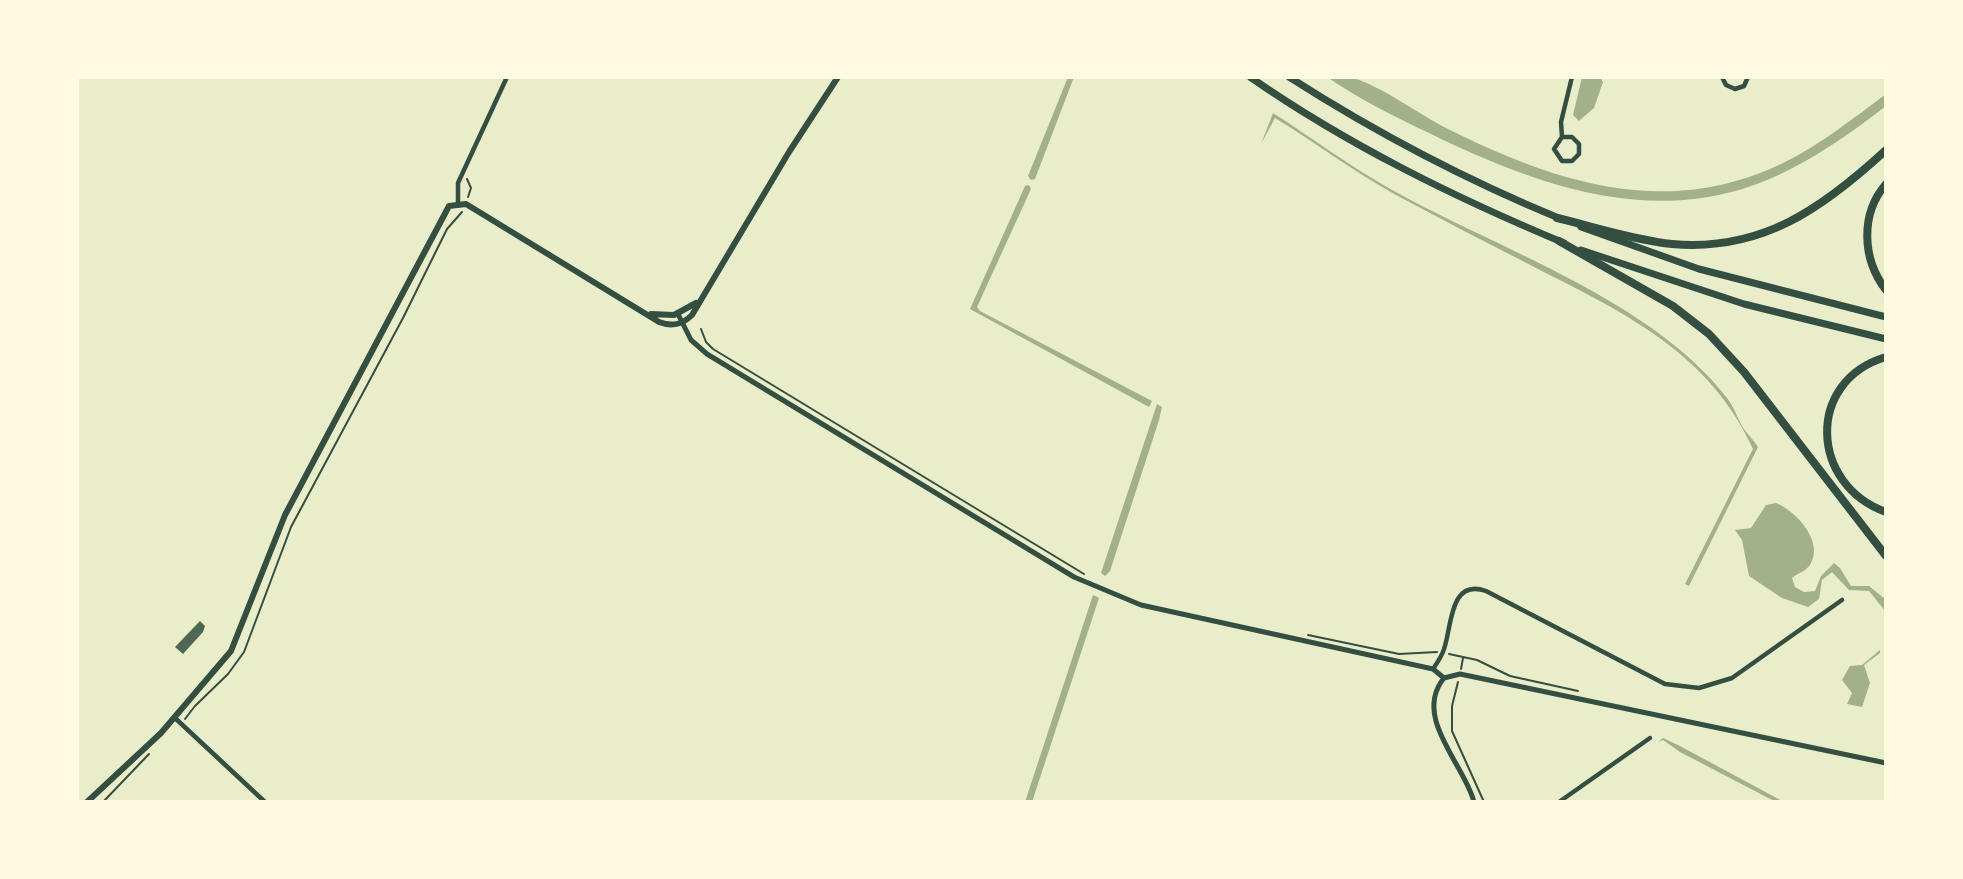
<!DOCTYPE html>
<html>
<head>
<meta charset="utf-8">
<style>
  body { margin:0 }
  #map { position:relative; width:1963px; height:879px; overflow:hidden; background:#e9edc9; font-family:Mulish,sans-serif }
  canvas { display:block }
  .frame { position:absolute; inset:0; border:79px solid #fefae0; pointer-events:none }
</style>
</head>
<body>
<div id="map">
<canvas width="1963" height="879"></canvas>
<div class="frame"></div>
</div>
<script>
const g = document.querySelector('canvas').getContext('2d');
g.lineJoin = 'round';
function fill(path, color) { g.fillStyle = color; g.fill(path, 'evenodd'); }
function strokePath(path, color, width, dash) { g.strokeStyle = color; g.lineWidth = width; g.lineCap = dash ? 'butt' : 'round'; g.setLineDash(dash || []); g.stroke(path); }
const water = new Path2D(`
  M1068,77H1074L1035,179L1031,180L1028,176Z
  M1327,77C1335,77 1346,75 1354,78C1382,87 1419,114 1446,128C1556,183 1668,220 1785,162C1821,144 1854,118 1886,94V106C1842,140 1793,174 1739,190C1632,221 1525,180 1429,133C1395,117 1359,99 1327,77Z
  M1582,77H1600L1603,82L1594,108L1579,121L1573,115Z
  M1273,113C1314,139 1352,168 1394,191C1500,250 1653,301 1727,398C1734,407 1737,417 1742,426C1747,434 1754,440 1758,447L1689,586L1685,584L1753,449C1710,354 1627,314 1538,269C1491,245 1443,220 1396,195C1354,172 1316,143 1275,118L1261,144Z
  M1029,185L1031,189L977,307L980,311L1152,401L1149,407L970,309L1025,186Z
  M1157,404L1162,407L1159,420L1110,571L1105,576L1101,573Z
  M1776,503C1796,511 1825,542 1810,565C1805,572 1798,573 1792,578L1795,587L1804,592L1815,591L1821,576L1834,563L1840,568L1851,586H1869L1885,599L1886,612L1869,591L1849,590L1832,572L1822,580L1819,599L1808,607L1782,598L1749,576L1742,540L1735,530L1751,528L1766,505Z
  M1093,595L1099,598L1032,802H1025Z
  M1880,650V653L1864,665L1870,683L1862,707L1847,704L1852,693L1842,680L1850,666L1862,665Z
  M1663,738L1680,746L1784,802H1776L1680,752L1663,740L1658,742Z`);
const building = new Path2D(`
  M200,621L205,626L203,632L183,654L175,647Z`);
const path = new Path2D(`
  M467,179L471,188L468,197
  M701,329L706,342L713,349L1084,574
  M1308,635L1399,654L1437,652
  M1449,654L1477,660L1510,676L1578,691
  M1461,669L1463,658
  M1458,682L1452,706V731L1484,802
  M185,719L195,706L228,674L244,652L291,527L403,318L447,229L462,212
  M103,802L149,754`);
const minor = new Path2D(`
  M1722,77L1726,85L1735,89L1744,86L1748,77
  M1562,137H1572L1579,144V154L1572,161H1562L1554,149L1562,137L1561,122L1572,77
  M458,203V183L507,77
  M1433,669C1437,663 1442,656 1444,649C1452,627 1449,578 1486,591L1665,684L1699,688L1732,678L1842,600
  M175,718L265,802
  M1559,802L1650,738`);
const tertiary = new Path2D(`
  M678,314L691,340L707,354L1074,577L1141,605L1433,669L1444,678L1460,674L1886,763
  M1444,678C1412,717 1465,765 1474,802`);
const secondary = new Path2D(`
  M651,314L674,315L696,303
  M87,802L161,733L231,651L285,515L449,206L466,204L659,322C672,327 682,325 692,315L789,152L838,77`);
const trunk = new Path2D(`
  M1250,77C1348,145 1454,197 1564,243
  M1289,77C1375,132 1466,180 1561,219
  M1581,227L1699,269L1886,317
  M1581,250L1744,304L1886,339`);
const motorway = new Path2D(`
  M1886,184C1860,214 1862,259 1886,290
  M1557,218C1595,227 1634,240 1672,244C1762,252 1823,208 1886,150
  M1559,241L1673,306L1709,334L1744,372L1886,556
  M1886,357C1805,381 1810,485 1886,512`);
fill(water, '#a3b18a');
fill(building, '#4f6655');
strokePath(path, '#344e41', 2);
strokePath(minor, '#344e41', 4.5);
strokePath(tertiary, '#344e41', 5);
strokePath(secondary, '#344e41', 6);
strokePath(trunk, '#344e41', 7);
strokePath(motorway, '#344e41', 8);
</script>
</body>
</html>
